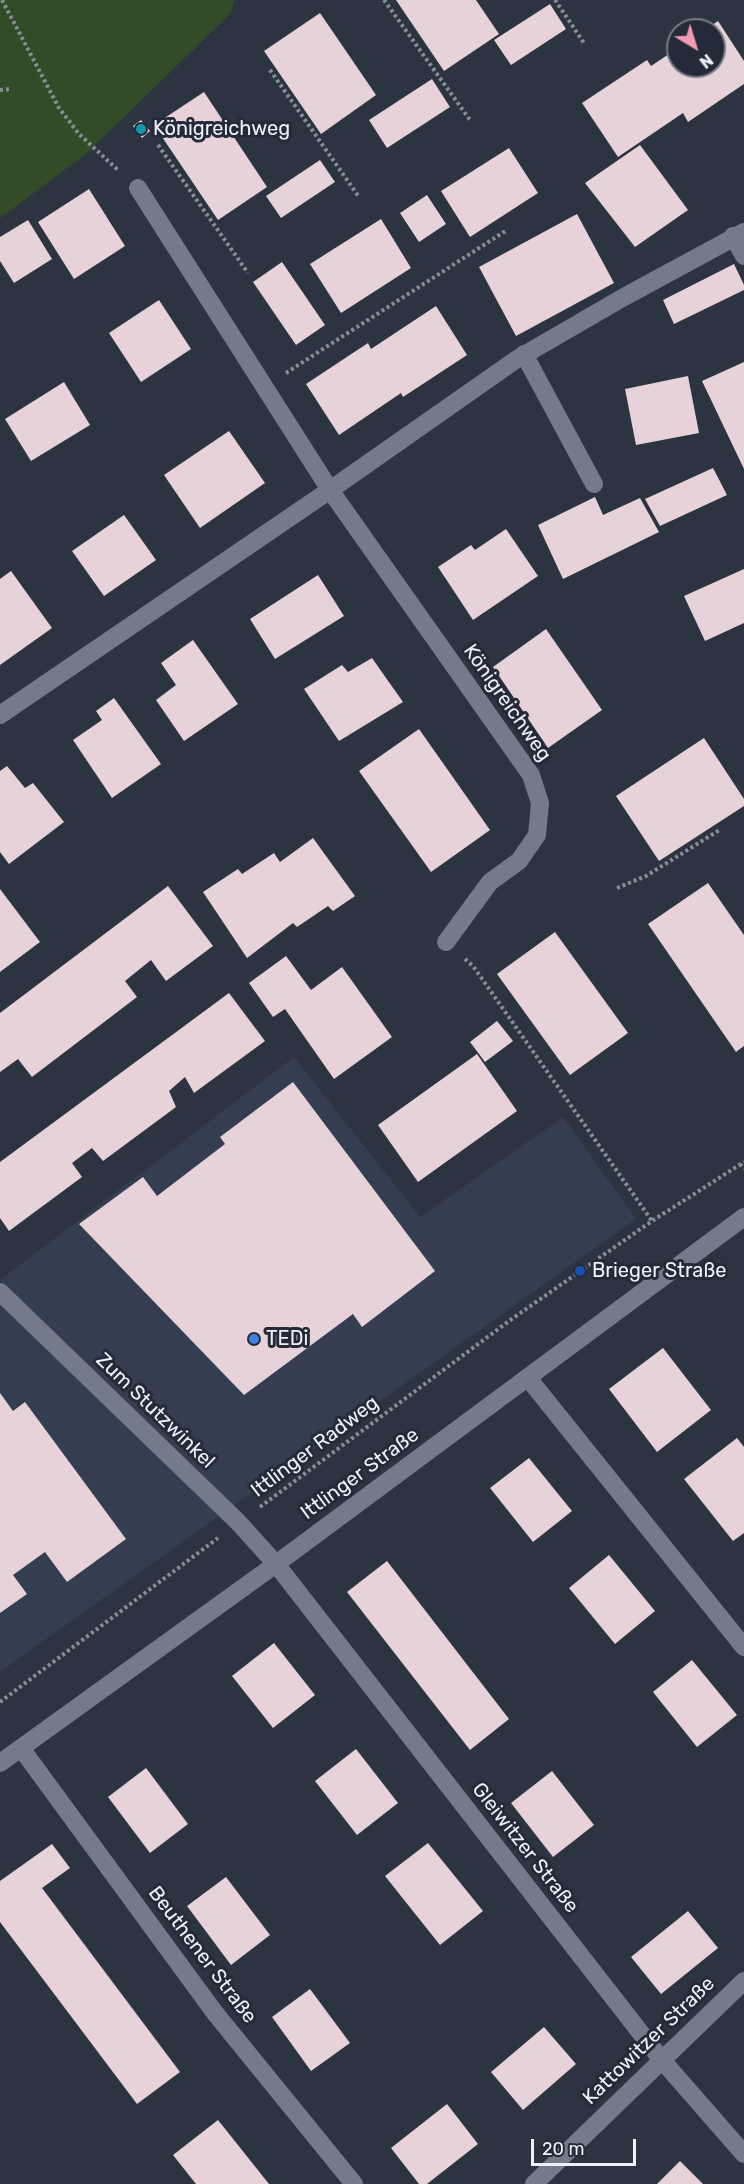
<!DOCTYPE html>
<html>
<head>
<meta charset="utf-8">
<style>
  body { margin:0 }
  #map { position:relative; width:744px; height:2184px; overflow:hidden; background:#2d3441; font-family:Rubik,sans-serif }
  canvas { display:block }
  .north { position:absolute; left:666px; top:18px; width:60px; height:60px; box-sizing:border-box; background:#242a37; border:2px solid #747a85; border-radius:50%; rotate:142deg; font-size:16px; font-weight:700; line-height:24px; text-align:center; color:#edf2fa }
  .north::after { content:''; display:block; margin:auto; width:21px; height:27px; background:#f19ab1; clip-path:polygon(50% 0,100% 100%,50% 72%,0 100%) }
  .scale { position:absolute; left:531px; top:2139px; width:105px; height:27px; box-sizing:border-box; border:3px solid #edf2fa; border-top:0; padding-left:8px; font-size:18px; line-height:21px; white-space:nowrap; color:#edf2fa; -webkit-text-stroke:4px #242a37; paint-order:stroke }
</style>
</head>
<body>
<div id="map">
<canvas width="744" height="2184"></canvas>
<div class="north">N</div>
<div class="scale">20 m</div>
</div>
<script>
const g = document.querySelector('canvas').getContext('2d');
g.lineJoin = 'round';
function fill(path, color) { g.fillStyle = color; g.fill(path, 'evenodd'); }
function strokePath(path, color, width, dash) { g.strokeStyle = color; g.lineWidth = width; g.lineCap = dash ? 'butt' : 'round'; g.setLineDash(dash || []); g.stroke(path); }
function write(font, color, halo, rows, align = 'center') {
  g.font = font + ' Rubik,sans-serif'; g.lineWidth = 6; g.setLineDash([]); g.textBaseline = 'middle'; g.strokeStyle = halo; g.fillStyle = color; for (const [text, x, y, turn = 0] of rows) {
    g.save(); g.translate(x, y); g.rotate((+turn || 0) * Math.PI / 180); g.textAlign = isNaN(turn) ? turn : align; if (halo) g.strokeText(text, 0, 0); g.fillText(text, 0, 0); g.restore();
  }
}
const built = new Path2D(`
  M294,1057L420,1217L563,1117L636,1219L0,1672V1280Z`);
const green = new Path2D(`
  M0,0H234L231,13L87,153L0,218Z`);
const building = new Path2D(`
  M396,0H476L499,34L444,71Z
  M550,4L566,29L511,65L494,40Z
  M320,13L376,95L321,134L264,51Z
  M718,21L744,61V84L688,122L683,113L618,157L582,103L647,60L651,66L678,48V66H714V30H705Z
  M432,79L450,107L387,148L369,120Z
  M204,92L267,187L218,220L154,125Z
  M141,120L150,131L142,138L133,126Z
  M640,145L688,210L635,247L585,183Z
  M509,148L538,193L470,237L441,191Z
  M320,160L335,182L281,218L266,196Z
  M89,189L125,246L74,279L38,222Z
  M427,195L446,224L419,242L400,213Z
  M577,214L614,283L516,336L479,267Z
  M381,219L411,268L341,313L310,264Z
  M28,220L52,259L14,283L0,261V237Z
  M282,262L325,325L296,345L253,282Z
  M734,264L744,285V290L674,324L663,300Z
  M159,300L191,349L141,382L109,333Z
  M436,306L467,355L403,397L401,393L339,435L306,384L368,343L371,349Z
  M744,362V469L702,381Z
  M688,376L699,433L636,445L625,389Z
  M64,382L90,425L31,461L5,419Z
  M229,431L265,483L200,528L164,475Z
  M713,468L727,495L660,526L645,499Z
  M595,497L603,515L640,498L659,532L563,579L538,525Z
  M124,515L156,560L104,596L72,551Z
  M506,529L538,576L473,620L438,567L471,545L475,550Z
  M744,569V623L705,641L684,596Z
  M11,571L52,628L0,665V579Z
  M318,575L344,616L275,659L250,619Z
  M546,629L602,710L548,748L493,667Z
  M193,640L238,704L184,741L156,700L176,685L161,663Z
  M372,658L403,702L339,741L304,689L342,665L348,672Z
  M114,698L161,764L112,798L73,740L102,720L96,711Z
  M419,729L490,830L431,872L359,771Z
  M704,738L744,799V806L659,861L616,796Z
  M7,766L25,788L33,783L64,822L9,864L0,852V771Z
  M313,838L355,896L333,911L328,906L297,927L293,923L247,958L203,892L238,869L242,874L274,853L280,862Z
  M708,883L744,935V1046L736,1052L648,924Z
  M168,886L213,946L166,981L151,960L125,981L137,997L32,1077L18,1059L0,1072V1013Z
  M0,889L40,942L0,972Z
  M555,932L628,1033L570,1075L497,974Z
  M286,956L311,990L342,967L392,1037L334,1079L285,1009L273,1017L249,983Z
  M229,993L265,1041L194,1093L185,1077L169,1091L176,1107L103,1161L92,1148L72,1163L82,1177L9,1231L0,1218V1162Z
  M497,1021L513,1041L485,1062L470,1042Z
  M477,1054L517,1111L418,1182L378,1125Z
  M293,1082L435,1271L362,1327L353,1314L244,1395L79,1224L143,1177L157,1196L225,1144L220,1137Z
  M663,1348L711,1410L657,1452L609,1389Z
  M0,1393L13,1411L25,1402L126,1539L67,1582L45,1552L13,1575L27,1594L0,1613Z
  M737,1438L744,1447V1533L733,1541L684,1479Z
  M529,1458L572,1511L533,1542L490,1488Z
  M609,1555L655,1611L615,1644L569,1588Z
  M387,1561L509,1719L470,1750L347,1592Z
  M274,1643L315,1695L273,1728L232,1676Z
  M692,1660L737,1715L697,1747L653,1692Z
  M356,1749L398,1803L357,1835L315,1781Z
  M146,1768L188,1824L150,1853L108,1797Z
  M552,1771L594,1825L553,1857L511,1803Z
  M428,1843L483,1911L440,1945L385,1876Z
  M52,1844L70,1868L42,1888L180,2072L137,2104L0,1922V1881Z
  M226,1877L270,1935L231,1965L187,1906Z
  M688,1911L718,1948L661,1994L631,1957Z
  M310,1989L350,2043L311,2071L272,2017Z
  M544,2027L576,2064L523,2110L491,2072Z
  M447,2104L478,2144L427,2184H419L391,2148Z
  M218,2120L269,2184H196L173,2155Z
  M680,2161L703,2184H657Z`);
const path = new Path2D(`
  M2,0L59,108L79,134L119,171
  M384,0L470,120
  M555,0L584,43
  M270,70L359,197
  M0,90L10,89
  M158,145L248,273
  M286,373L507,230
  M617,888L646,876L721,829
  M465,959L473,966L652,1221
  M740,1164L744,1169
  M260,1507L509,1321L652,1221L744,1162
  M0,1702L218,1538`);
const minor = new Path2D(`
  M138,188L330,490L531,775L540,803L537,835L519,861L490,882L446,942
  M733,236L744,256
  M524,354L594,484
  M0,715L330,490L517,359L624,297L744,232
  M0,1292L238,1522L276,1564L661,2059L744,2154
  M528,1378L744,1647
  M21,1748L215,2013L354,2184
  M0,1763L276,1564L744,1217
  M534,2184L744,1981`);
const markers = [
  [141,129,6,"#0f9aa8"],
  [580,1271,6,"#1a4fb4"],
  [254,1339,6,"#3f7fe0"]
];
const poiNames = [
  ["Königreichweg",153,129],
  ["Brieger Straße",592,1271],
  ["TEDi",266,1339]
];
const streetNames = [
  ["Königreichweg",507,703,55],
  ["Zum Stutzwinkel",155,1411,44],
  ["Ittlinger Radweg",315,1447,-37],
  ["Ittlinger Straße",360,1474,-36],
  ["Gleiwitzer Straße",525,1848,52],
  ["Beuthener Straße",202,1955,53],
  ["Kattowitzer Straße",649,2041,-44]
];
fill(built, '#343e50');
fill(green, '#334c28');
fill(building, '#e7d2d9');
strokePath(path, '#888e99', 4, [3, 3]);
strokePath(minor, '#737b8a', 18);
for (const [x, y, r, color] of markers) { const dot = new Path2D(); dot.arc(x, y, r, 0, 2 * Math.PI); g.fillStyle = color; g.fill(dot); strokePath(dot, '#242a37', 2); }
write('20px', '#edf2fa', '#242a37', poiNames, 'left');
write('20px', '#edf2fa', '#242a37', streetNames);
</script>
</body>
</html>
